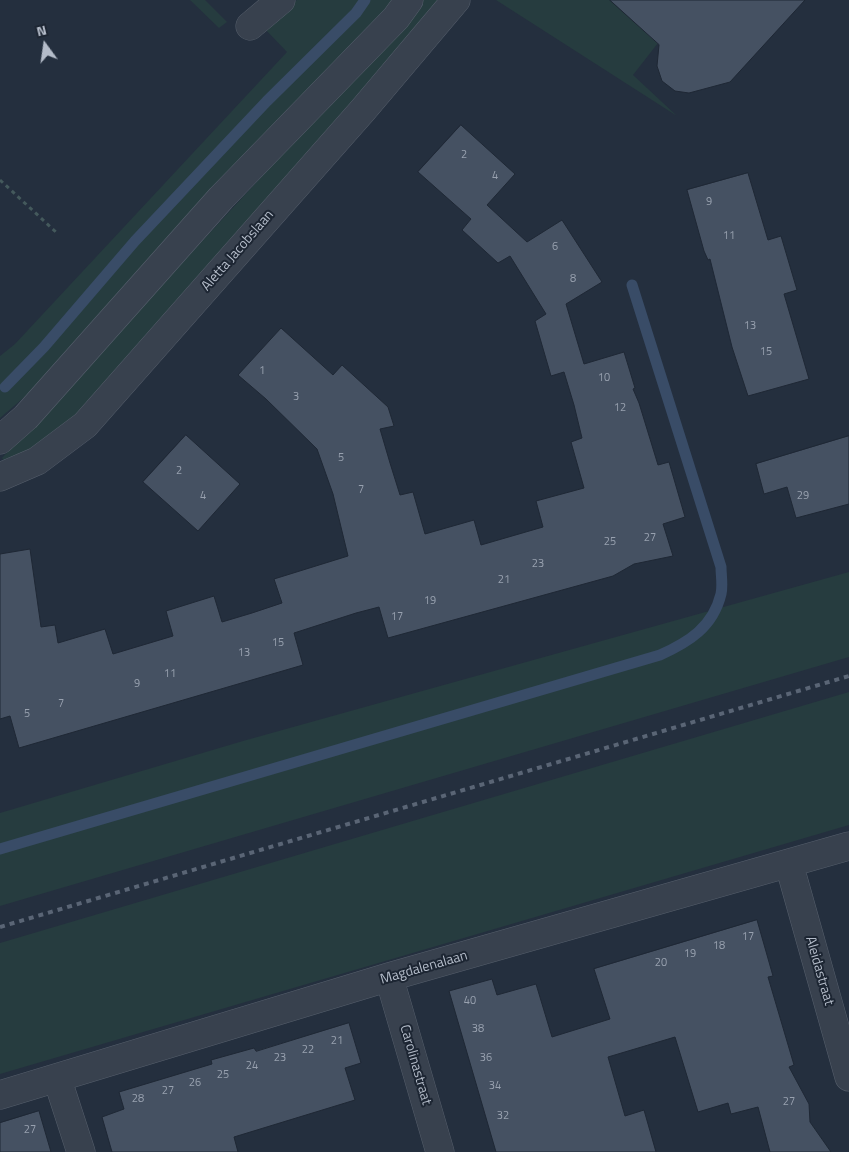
<!DOCTYPE html>
<html>
<head>
<meta charset="utf-8">
<style>
  body { margin:0 }
  #map { position:relative; width:849px; height:1152px; overflow:hidden; background:#242f3e; font-family:"Titillium Web",sans-serif }
  canvas { display:block }
  .north { position:absolute; left:20px; top:20px; width:50px; height:50px; -webkit-text-stroke:4px #1d2633; paint-order:stroke; rotate:346deg; font-size:14px; font-weight:700; line-height:20px; text-align:center; color:#b4bcc9 }
  .north::after { content:''; display:block; margin:auto; width:18px; height:22px; background:#b4bcc9; clip-path:polygon(50% 0,100% 100%,50% 72%,0 100%) }
</style>
</head>
<body>
<div id="map">
<canvas width="849" height="1152"></canvas>
<div class="north">N</div>
</div>
<script>
const g = document.querySelector('canvas').getContext('2d');
g.lineJoin = 'round';
function fill(path, color) { g.fillStyle = color; g.fill(path, 'evenodd'); }
function strokePath(path, color, width, dash) { g.strokeStyle = color; g.lineWidth = width; g.lineCap = dash ? 'butt' : 'round'; g.setLineDash(dash || []); g.stroke(path); }
function write(font, color, halo, rows, align = 'center') {
  g.font = font + ' "Titillium Web",sans-serif'; g.lineWidth = 4; g.setLineDash([]); g.textBaseline = 'middle'; g.strokeStyle = halo; g.fillStyle = color; for (const [text, x, y, turn = 0] of rows) {
    g.save(); g.translate(x, y); g.rotate((+turn || 0) * Math.PI / 180); g.textAlign = isNaN(turn) ? turn : align; if (halo) g.strokeText(text, 0, 0); g.fillText(text, 0, 0); g.restore();
  }
}
const green = new Path2D(`
  M190,0H205L227,22L219,28Z
  M297,0H392L377,21L49,376L0,418V356L15,344L287,52L264,28Z
  M422,0H447L74,424L40,448L5,462L2,458L420,5Z
  M496,0H610L658,43L633,75L677,116Z
  M849,572V657L0,906V813L243,741Z
  M849,692V825L0,1074V943Z`);
const stream = new Path2D(`
  M5,387L44,347L135,241L267,101L356,13L365,0
  M0,849L660,655C689,642 713,627 721,594C723,586 721,575 721,567L632,285`);
const building = new Path2D(`
  M610,0H805L730,82L689,93L675,91L662,81L657,66L659,45Z
  M461,125L515,174L487,205L527,242L562,220L602,282L566,304L584,364L624,352L635,388L633,389L639,403L658,465L669,462L685,517L663,524L673,556L634,564L613,576L388,638L379,607L356,613L294,633L303,665L19,748L10,716L0,719V554L30,549L41,627L55,625L58,643L105,629L113,654L173,636L166,611L214,596L222,622L252,613L282,603L274,579L348,556L333,494L317,449L266,399L238,375L281,328L333,375L342,365L388,407L394,426L380,429L390,463L400,495L413,492L425,534L474,520L481,545L543,527L536,501L584,488L571,442L582,438L574,405L564,372L551,376L535,321L546,314L510,256L498,263L462,230L471,219L418,172Z
  M748,173L768,240L781,236L797,290L784,294L809,379L748,396L732,347L710,259L708,260L704,251L687,190Z
  M186,435L240,484L198,531L143,482Z
  M849,436V504L796,518L787,487L764,494L756,464Z
  M757,920L773,976L768,977L794,1065L789,1067L809,1104L810,1122L831,1152H770L758,1107L731,1114L728,1103L698,1112L675,1037L608,1057L625,1116L644,1110L656,1152H496L449,991L492,979L497,995L536,984L552,1037L610,1019L594,969Z
  M349,1023L361,1063L345,1068L355,1100L234,1137L238,1152H112L102,1117L124,1109L119,1092L212,1064L211,1060L254,1048L256,1051Z
  M39,1111L51,1152H0V1123Z`);
const path = new Path2D(`
  M0,180L57,233`);
const minor = new Path2D(`
  M250,26L281,0
  M0,440L26,417L221,198L396,18L409,0
  M0,477L37,461L85,425L363,110L456,0
  M789,864L849,1077
  M389,977L440,1152
  M57,1078L81,1152
  M0,1095L389,977L849,846`);
const rail = new Path2D(`
  M0,927L849,676`);
const numberNames = [
  ["2",464,155],
  ["4",495,176],
  ["9",709,202],
  ["11",729,236],
  ["6",555,247],
  ["8",573,279],
  ["13",750,326],
  ["15",766,352],
  ["1",262,371],
  ["10",604,378],
  ["3",296,397],
  ["12",620,408],
  ["5",341,458],
  ["2",179,471],
  ["7",361,490],
  ["4",203,496],
  ["29",803,496],
  ["27",650,538],
  ["25",610,542],
  ["23",538,564],
  ["21",504,580],
  ["19",430,601],
  ["17",397,617],
  ["15",278,643],
  ["13",244,653],
  ["11",170,674],
  ["9",137,684],
  ["7",61,704],
  ["5",27,714],
  ["17",748,937],
  ["18",719,946],
  ["19",690,954],
  ["20",661,963],
  ["40",470,1001],
  ["38",478,1029],
  ["21",337,1041],
  ["22",308,1050],
  ["23",280,1058],
  ["36",486,1058],
  ["24",252,1066],
  ["25",223,1075],
  ["26",195,1083],
  ["34",495,1086],
  ["27",168,1091],
  ["28",138,1099],
  ["27",789,1102],
  ["32",503,1116],
  ["27",30,1130]
];
const streetNames = [
  ["Aletta Jacobslaan",238,251,-49],
  ["Magdalenalaan",424,968,-16],
  ["Aleidastraat",819,971,74],
  ["Carolinastraat",415,1065,74]
];
fill(green, '#263c3f');
strokePath(stream, '#394c67', 11);
fill(building, '#455162');
strokePath(building, '#1f2835', 1);
strokePath(minor, '#565f6c', 29);
strokePath(path, '#44595c', 3, [4, 4]);
strokePath(minor, '#38414e', 28);
strokePath(rail, '#5a6575', 4, [5, 5]);
write('11px', '#98a1af', null, numberNames);
write('14px', '#b4bcc9', '#1d2633', streetNames);
</script>
</body>
</html>
